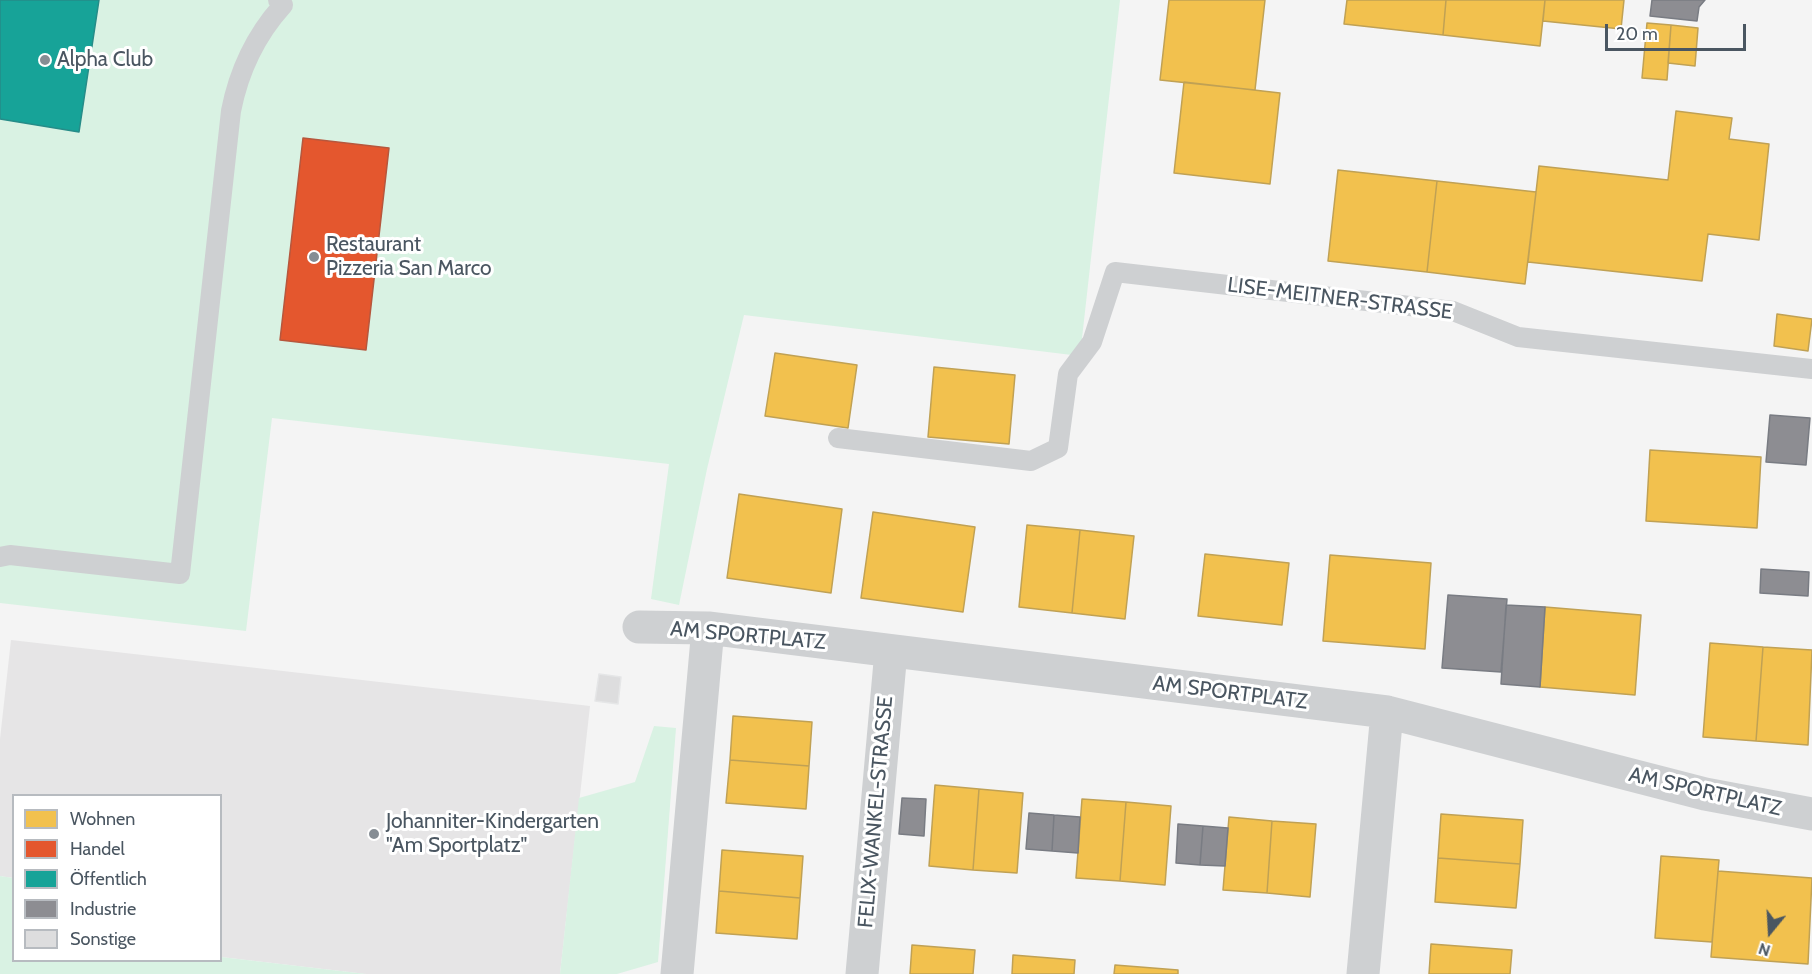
<!DOCTYPE html>
<html>
<head>
<meta charset="utf-8">
<style>
  body { margin:0 }
  #map { position:relative; width:1812px; height:974px; overflow:hidden; background:#f4f4f4; font-family:Cabin,sans-serif }
  canvas { display:block }
  .legend { position:absolute; left:12px; top:794px; width:210px; height:168px; box-sizing:border-box; background:#fff; border:2px solid #b7bbc0; margin:0; padding:8px 10px; list-style:none; font-size:18px; color:#4a5661 }
  .legend li { display:flex; align-items:center; gap:12px; height:30px }
  .legend b { width:30px; border:2px solid #b7bbc0 }
  .north { position:absolute; left:1740px; top:902px; width:60px; height:60px; -webkit-text-stroke:4px #fff; paint-order:stroke; rotate:198deg; font-size:16px; font-weight:700; line-height:24px; text-align:center; color:#4a5661 }
  .north::after { content:''; display:block; margin:auto; width:21px; height:27px; background:#4a5661; clip-path:polygon(50% 0,100% 100%,50% 72%,0 100%) }
  .scale { position:absolute; left:1605px; top:24px; width:141px; height:27px; box-sizing:border-box; border:3px solid #4a5661; border-top:0; padding-left:8px; font-size:18px; line-height:21px; white-space:nowrap; color:#4a5661; -webkit-text-stroke:4px #fff; paint-order:stroke }
</style>
</head>
<body>
<div id="map">
<canvas width="1812" height="974"></canvas>
<ul class="legend">
<li><b style="height:16px;background:#f2c14e"></b>Wohnen</li>
<li><b style="height:16px;background:#e4572e"></b>Handel</li>
<li><b style="height:16px;background:#17a398"></b>Öffentlich</li>
<li><b style="height:16px;background:#8d8d92"></b>Industrie</li>
<li><b style="height:16px;background:#ddddde"></b>Sonstige</li>
</ul>
<div class="north">N</div>
<div class="scale">20 m</div>
</div>
<script>
const g = document.querySelector('canvas').getContext('2d');
g.lineJoin = 'round';
function fill(path, color) { g.fillStyle = color; g.fill(path, 'evenodd'); }
function strokePath(path, color, width, dash) { g.strokeStyle = color; g.lineWidth = width; g.lineCap = dash ? 'butt' : 'round'; g.setLineDash(dash || []); g.stroke(path); }
function write(font, color, halo, rows, align = 'center') {
  g.font = font + ' Cabin,sans-serif'; g.lineWidth = 6; g.setLineDash([]); g.textBaseline = 'middle'; g.strokeStyle = halo; g.fillStyle = color; for (const [text, x, y, turn = 0] of rows) {
    g.save(); g.translate(x, y); g.rotate((+turn || 0) * Math.PI / 180); g.textAlign = isNaN(turn) ? turn : align; if (halo) g.strokeText(text, 0, 0); g.fillText(text, 0, 0); g.restore();
  }
}
const education = new Path2D(`
  M11,640L590,706L560,974H366L221,957L220,796H14L13,878L0,876V739Z`);
const green = new Path2D(`
  M0,0H1120L1080,356L744,315L707,469L679,605L651,599L669,464L272,418L246,631L0,603Z
  M654,726L676,728L658,962L617,974H560L579,798L635,782Z
  M0,876L13,878L14,960H220L221,957L366,974H0Z`);
const homes = new Path2D(`
  M1169,0H1265L1255,90L1160,80Z
  M1347,0H1446L1443,35L1344,24Z
  M1446,0H1545L1540,46L1443,35Z
  M1545,0H1624L1621,29L1543,21Z
  M1647,23L1671,25L1667,80L1642,78Z
  M1671,25L1698,28L1695,66L1668,63Z
  M1184,82L1280,93L1270,184L1174,173Z
  M1676,111L1732,118L1729,139L1769,144L1759,240L1708,234L1702,281L1528,262L1539,166L1668,180Z
  M1338,170L1437,181L1427,272L1328,261Z
  M1437,181L1536,192L1525,284L1427,272Z
  M1777,314L1812,319L1808,351L1774,346Z
  M775,353L857,365L848,428L765,416Z
  M934,367L1015,375L1009,444L928,437Z
  M1650,450L1761,457L1757,528L1646,521Z
  M739,494L842,509L831,593L727,578Z
  M873,512L975,527L963,612L861,598Z
  M1027,525L1080,530L1072,613L1019,607Z
  M1080,530L1134,536L1125,619L1072,613Z
  M1205,554L1289,563L1282,625L1198,616Z
  M1330,555L1431,563L1425,649L1323,641Z
  M1545,607L1641,615L1635,695L1540,687Z
  M1710,643L1763,647L1756,741L1703,737Z
  M1763,647L1812,650L1808,745L1756,741Z
  M733,716L812,722L809,766L730,760Z
  M730,760L809,766L806,809L726,803Z
  M935,785L979,789L973,870L929,866Z
  M979,789L1023,793L1017,873L973,870Z
  M1082,799L1126,802L1120,881L1076,878Z
  M1126,802L1171,806L1165,885L1120,881Z
  M1441,814L1523,820L1520,864L1438,858Z
  M1229,817L1272,821L1267,893L1223,890Z
  M1272,821L1316,824L1310,897L1267,893Z
  M722,850L803,856L800,898L719,891Z
  M1661,856L1719,860L1712,942L1655,938Z
  M1438,858L1520,864L1516,908L1435,902Z
  M1718,871L1812,878L1808,964L1711,957Z
  M719,891L800,898L797,939L716,933Z
  M1431,944L1512,950L1510,974H1429Z
  M912,945L975,950L973,974H910Z
  M1013,955L1075,960L1074,974H1012Z
  M1115,965L1178,970V974H1114Z`);
const shops = new Path2D(`
  M303,138L389,148L366,350L280,340Z`);
const public = new Path2D(`
  M0,0H99L79,132L0,119Z`);
const industry = new Path2D(`
  M1652,0H1705L1699,7L1697,21L1650,16Z
  M1770,415L1810,418L1806,465L1766,462Z
  M1761,569L1809,572L1808,596L1760,593Z
  M1448,595L1507,599L1501,672L1442,668Z
  M1506,605L1545,607L1540,687L1501,684Z
  M902,798L926,799L924,836L899,834Z
  M1029,813L1054,815L1052,851L1026,849Z
  M1054,815L1080,817L1078,853L1052,851Z
  M1178,824L1203,826L1200,865L1176,863Z
  M1203,826L1228,828L1225,866L1200,865Z`);
const building = new Path2D(`
  M599,674L621,677L618,704L595,701Z`);
const service = new Path2D(`
  M838,438L1031,461L1058,448L1068,374L1092,342L1115,272L1453,311L1518,337L1812,369
  M0,557L10,555L180,574L231,111C239,70 255,36 283,5L278,0`);
const minor = new Path2D(`
  M639,627L708,628L1387,712L1705,794L1812,814
  M677,974L708,628
  M862,974L891,651
  M1363,974L1387,712`);
const markers = [
  [45,60,6,"#868d94"],
  [314,257,6,"#868d94"],
  [374,834,6,"#868d94"]
];
const poiNames = [
  ["Alpha Club",57,60],
  ["Restaurant",326,245],
  ["Pizzeria San Marco",326,269],
  ["Johanniter-Kindergarten",386,822],
  ["\"Am Sportplatz\"",386,846]
];
const streetNames = [
  ["LISE-MEITNER-STRASSE",1340,299,7],
  ["AM SPORTPLATZ",748,636,5],
  ["AM SPORTPLATZ",1230,693,7],
  ["AM SPORTPLATZ",1705,792,13],
  ["FELIX-WANKEL-STRASSE",876,812,-85]
];
fill(education, '#e6e5e6');
fill(green, '#d9f2e3');
fill(homes, '#f2c14e');
strokePath(homes, '#c0a154', 1.5);
fill(shops, '#e4572e');
strokePath(shops, '#b6573d', 1.5);
fill(public, '#17a398');
strokePath(public, '#268c88', 1.5);
fill(industry, '#8d8d92');
strokePath(industry, '#797c83', 1.5);
fill(building, '#ddddde');
strokePath(building, '#e5e6e7', 1.5);
strokePath(service, '#ced0d2', 20);
strokePath(minor, '#ced0d2', 33);
for (const [x, y, r, color] of markers) { const dot = new Path2D(); dot.arc(x, y, r, 0, 2 * Math.PI); g.fillStyle = color; g.fill(dot); strokePath(dot, '#fff', 2); }
write('21px', '#4a5661', '#fff', poiNames, 'left');
write('21px', '#4a5661', '#fff', streetNames);
</script>
</body>
</html>
